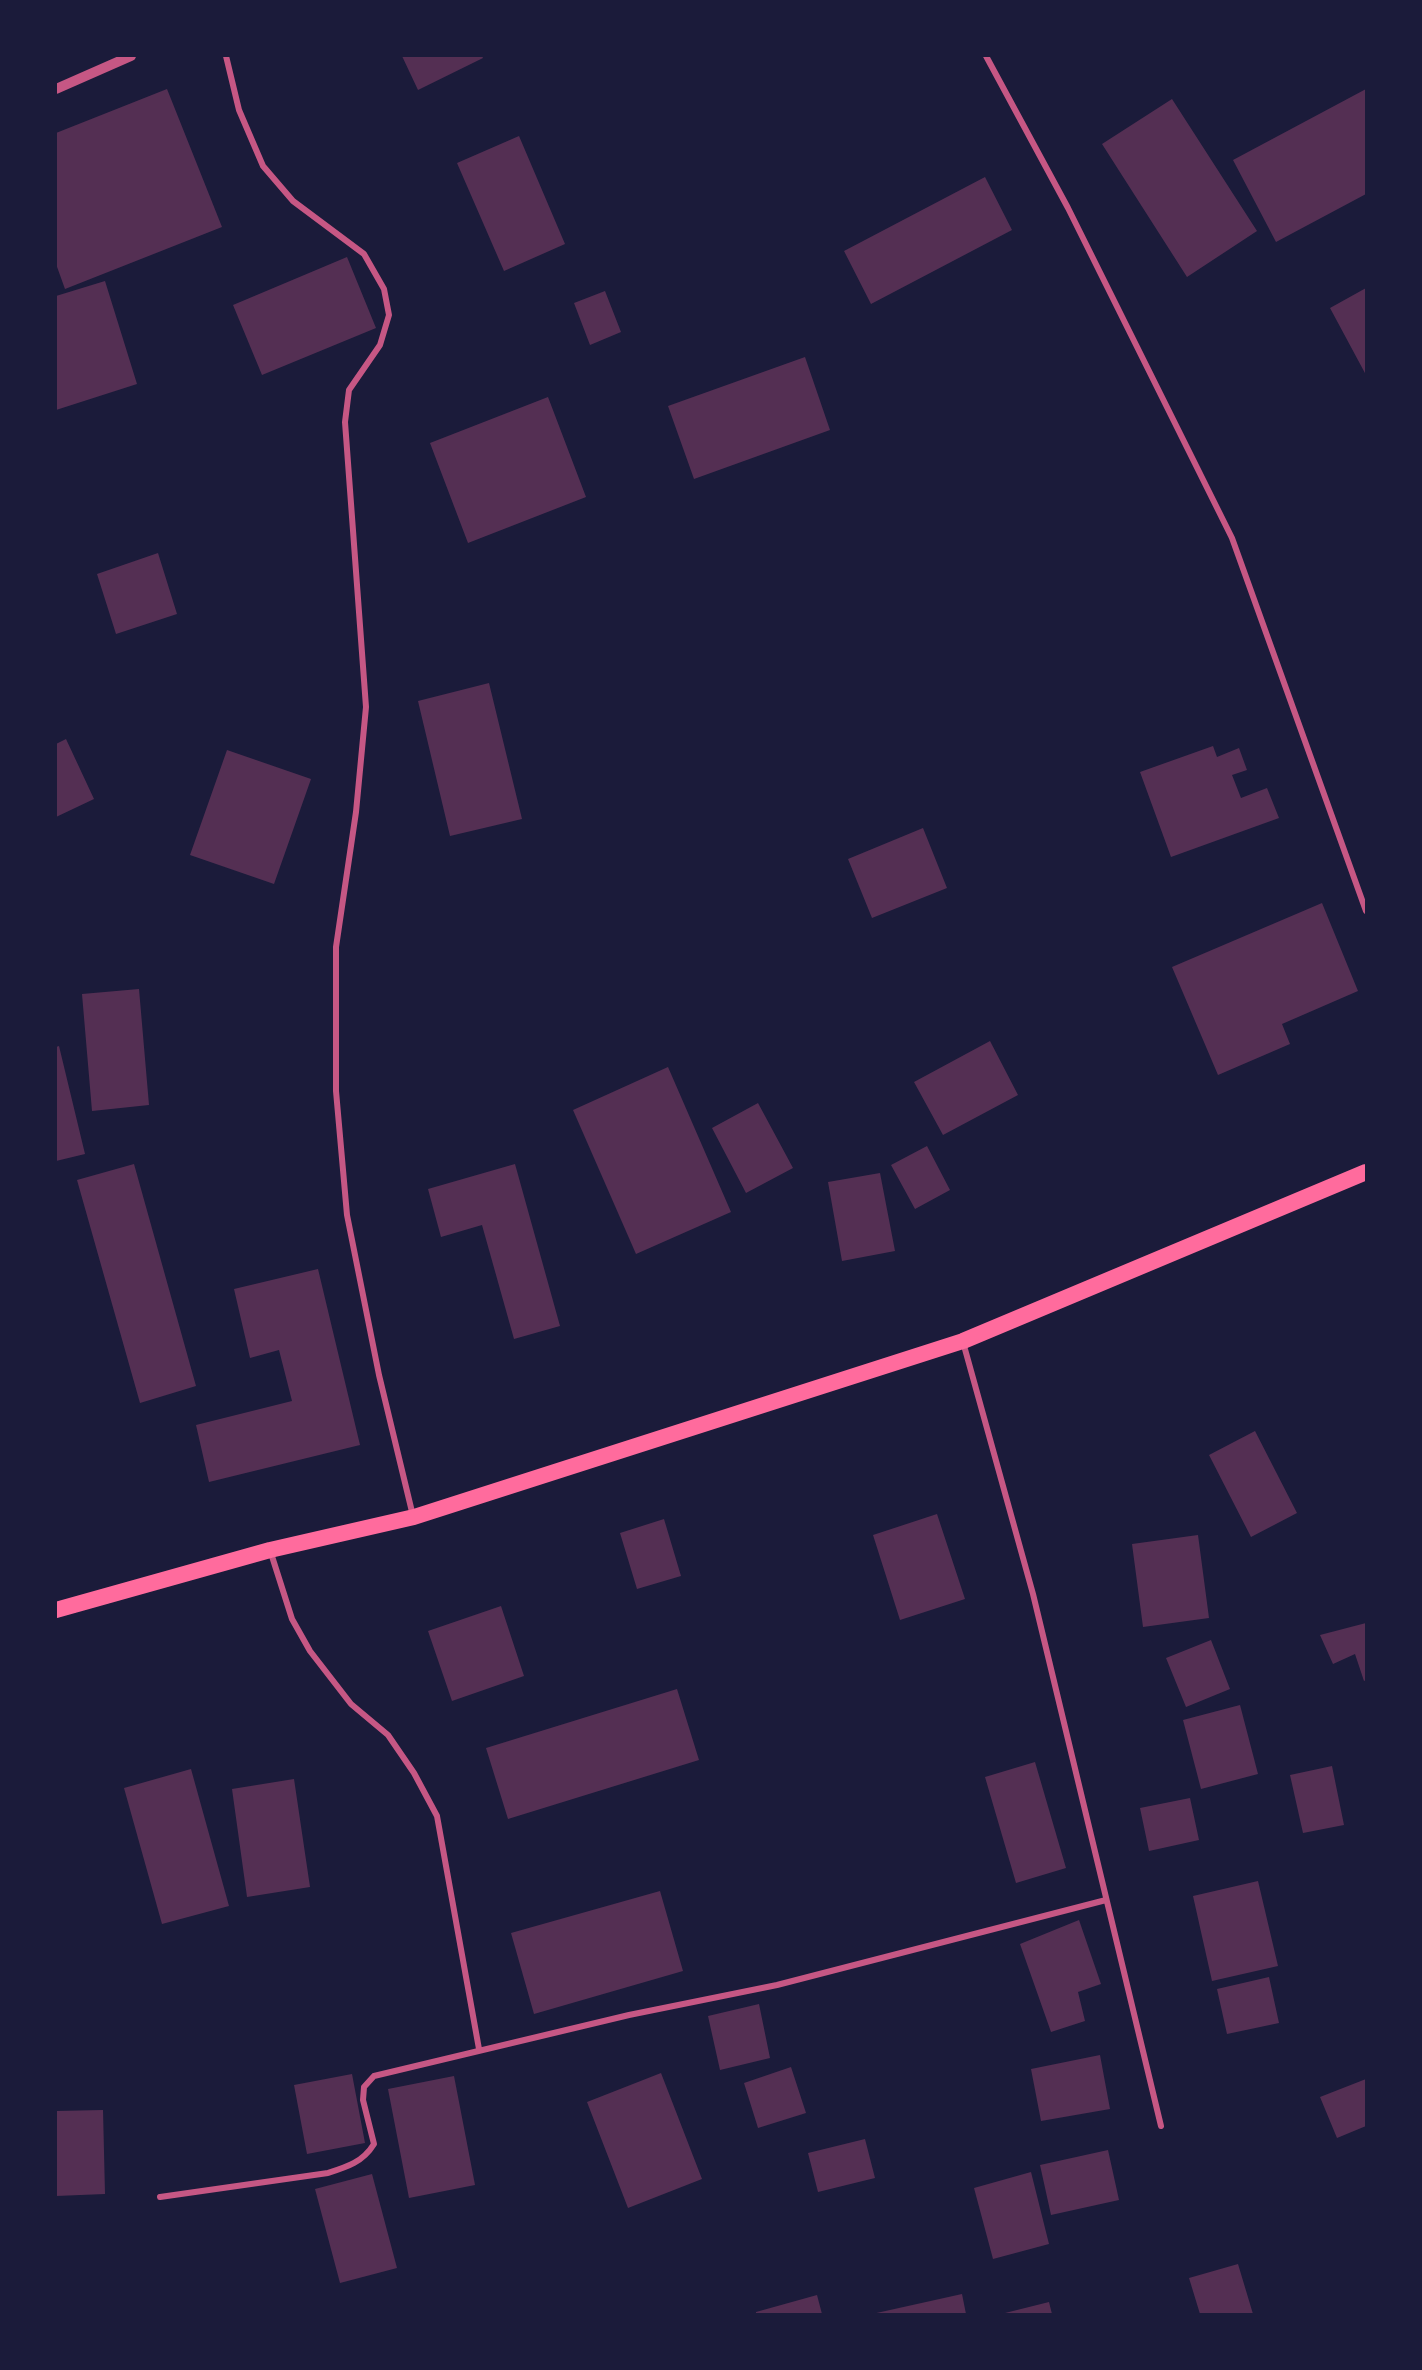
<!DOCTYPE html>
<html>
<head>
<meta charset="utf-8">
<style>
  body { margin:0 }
  #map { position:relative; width:1422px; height:2370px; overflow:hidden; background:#1b1b3a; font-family:Manrope,sans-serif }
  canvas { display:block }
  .frame { position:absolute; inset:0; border:57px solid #1b1b3a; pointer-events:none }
</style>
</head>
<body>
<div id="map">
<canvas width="1422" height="2370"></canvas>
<div class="frame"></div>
</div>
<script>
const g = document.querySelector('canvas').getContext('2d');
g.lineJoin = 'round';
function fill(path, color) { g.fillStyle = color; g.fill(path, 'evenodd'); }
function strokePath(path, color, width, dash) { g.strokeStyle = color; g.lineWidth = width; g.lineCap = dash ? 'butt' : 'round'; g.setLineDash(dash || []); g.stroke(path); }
const building = new Path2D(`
  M402,56H482L483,58L418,90Z
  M167,89L222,227L65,289L56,264V133Z
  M1366,89V194L1276,242L1233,160Z
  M1172,99L1257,231L1187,277L1102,144Z
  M519,136L565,244L504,271L457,163Z
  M985,177L1012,230L871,304L844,251Z
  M347,257L376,328L262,375L233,305Z
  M105,281L137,384L56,410V296Z
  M1366,288V375L1330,308Z
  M605,291L621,332L590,345L574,303Z
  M805,357L830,430L694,479L668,406Z
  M548,397L586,497L468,543L430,443Z
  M158,553L177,614L116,634L97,574Z
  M489,683L522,819L450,836L418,701Z
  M66,739L94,799L56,817V744Z
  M1213,746L1217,757L1239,748L1247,770L1232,775L1241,798L1267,788L1279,818L1171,857L1140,772Z
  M227,750L311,779L274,884L190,855Z
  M923,828L947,888L872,918L848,859Z
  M1322,903L1358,991L1282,1024L1290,1044L1218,1075L1172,967Z
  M139,989L149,1105L92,1111L82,994Z
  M990,1041L1018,1095L943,1135L914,1082Z
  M59,1046L85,1154L56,1161V1047Z
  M668,1067L731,1212L636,1254L573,1110Z
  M758,1103L793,1168L746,1193L712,1128Z
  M927,1146L950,1190L915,1209L891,1165Z
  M134,1164L196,1386L140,1403L77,1180Z
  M515,1164L560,1326L514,1339L482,1225L441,1237L428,1189Z
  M880,1173L895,1251L842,1261L828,1182Z
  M318,1269L360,1445L209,1482L196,1425L292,1401L279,1350L250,1358L234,1289Z
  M1255,1431L1297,1513L1251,1537L1209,1455Z
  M937,1514L965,1599L900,1620L873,1535Z
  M664,1519L681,1576L637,1589L620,1533Z
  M1198,1535L1209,1618L1143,1627L1132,1544Z
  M501,1606L524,1676L452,1701L428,1631Z
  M1366,1623V1680L1364,1681L1355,1654L1333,1664L1320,1635Z
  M1211,1640L1230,1689L1186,1707L1166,1658Z
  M677,1689L699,1760L508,1819L486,1748Z
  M1240,1705L1258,1774L1201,1789L1183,1720Z
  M1035,1762L1066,1868L1016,1883L985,1777Z
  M1332,1766L1344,1825L1303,1833L1290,1775Z
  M191,1769L229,1906L162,1924L124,1788Z
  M294,1779L310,1887L247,1897L232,1789Z
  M1190,1798L1199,1840L1149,1851L1140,1808Z
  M1258,1881L1278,1966L1212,1981L1193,1896Z
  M660,1891L683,1971L534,2014L511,1933Z
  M1079,1920L1101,1984L1078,1992L1085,2021L1051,2032L1020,1944Z
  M1269,1977L1279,2023L1227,2034L1217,1989Z
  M759,2004L770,2058L720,2070L708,2016Z
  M1100,2055L1110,2109L1041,2121L1031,2069Z
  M791,2067L806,2113L758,2128L744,2083Z
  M661,2073L702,2179L628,2208L587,2102Z
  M352,2074L365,2143L307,2154L294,2085Z
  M454,2076L475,2185L409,2198L388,2089Z
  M1366,2079V2126L1337,2138L1320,2097Z
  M103,2110L105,2194L56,2196V2111Z
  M865,2139L875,2178L818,2192L808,2153Z
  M1108,2150L1119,2200L1051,2215L1040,2165Z
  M1031,2172L1049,2244L993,2259L974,2188Z
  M372,2174L397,2268L340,2283L315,2189Z
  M1238,2264L1253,2314H1200L1189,2278Z
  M962,2294L966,2314H872Z
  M817,2295L822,2314H756V2312Z
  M1049,2302L1052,2314H1001Z`);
const minor = new Path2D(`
  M226,56L239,110L263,166L293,201L364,254L384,289L389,315L380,345L349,390L345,422L366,707L356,812L336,947V1091L347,1215L379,1375L413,1516
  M986,56L1068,208L1232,538L1366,911
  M963,1342L1033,1594L1161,2126
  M270,1550L292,1619L310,1651L351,1704L388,1735L414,1773L437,1816L479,2049
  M160,2197L328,2173C347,2167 363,2162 374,2144L363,2100L364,2087L374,2076L629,2015L777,1985L1106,1900`);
const tertiary = new Path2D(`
  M56,89L131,56`);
const trunk = new Path2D(`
  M56,1610L270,1550L414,1517L963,1341L1366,1172`);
fill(building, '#542f53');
strokePath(minor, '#c65784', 6);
strokePath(tertiary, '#c65784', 10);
strokePath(trunk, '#ff6b9d', 16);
</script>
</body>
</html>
